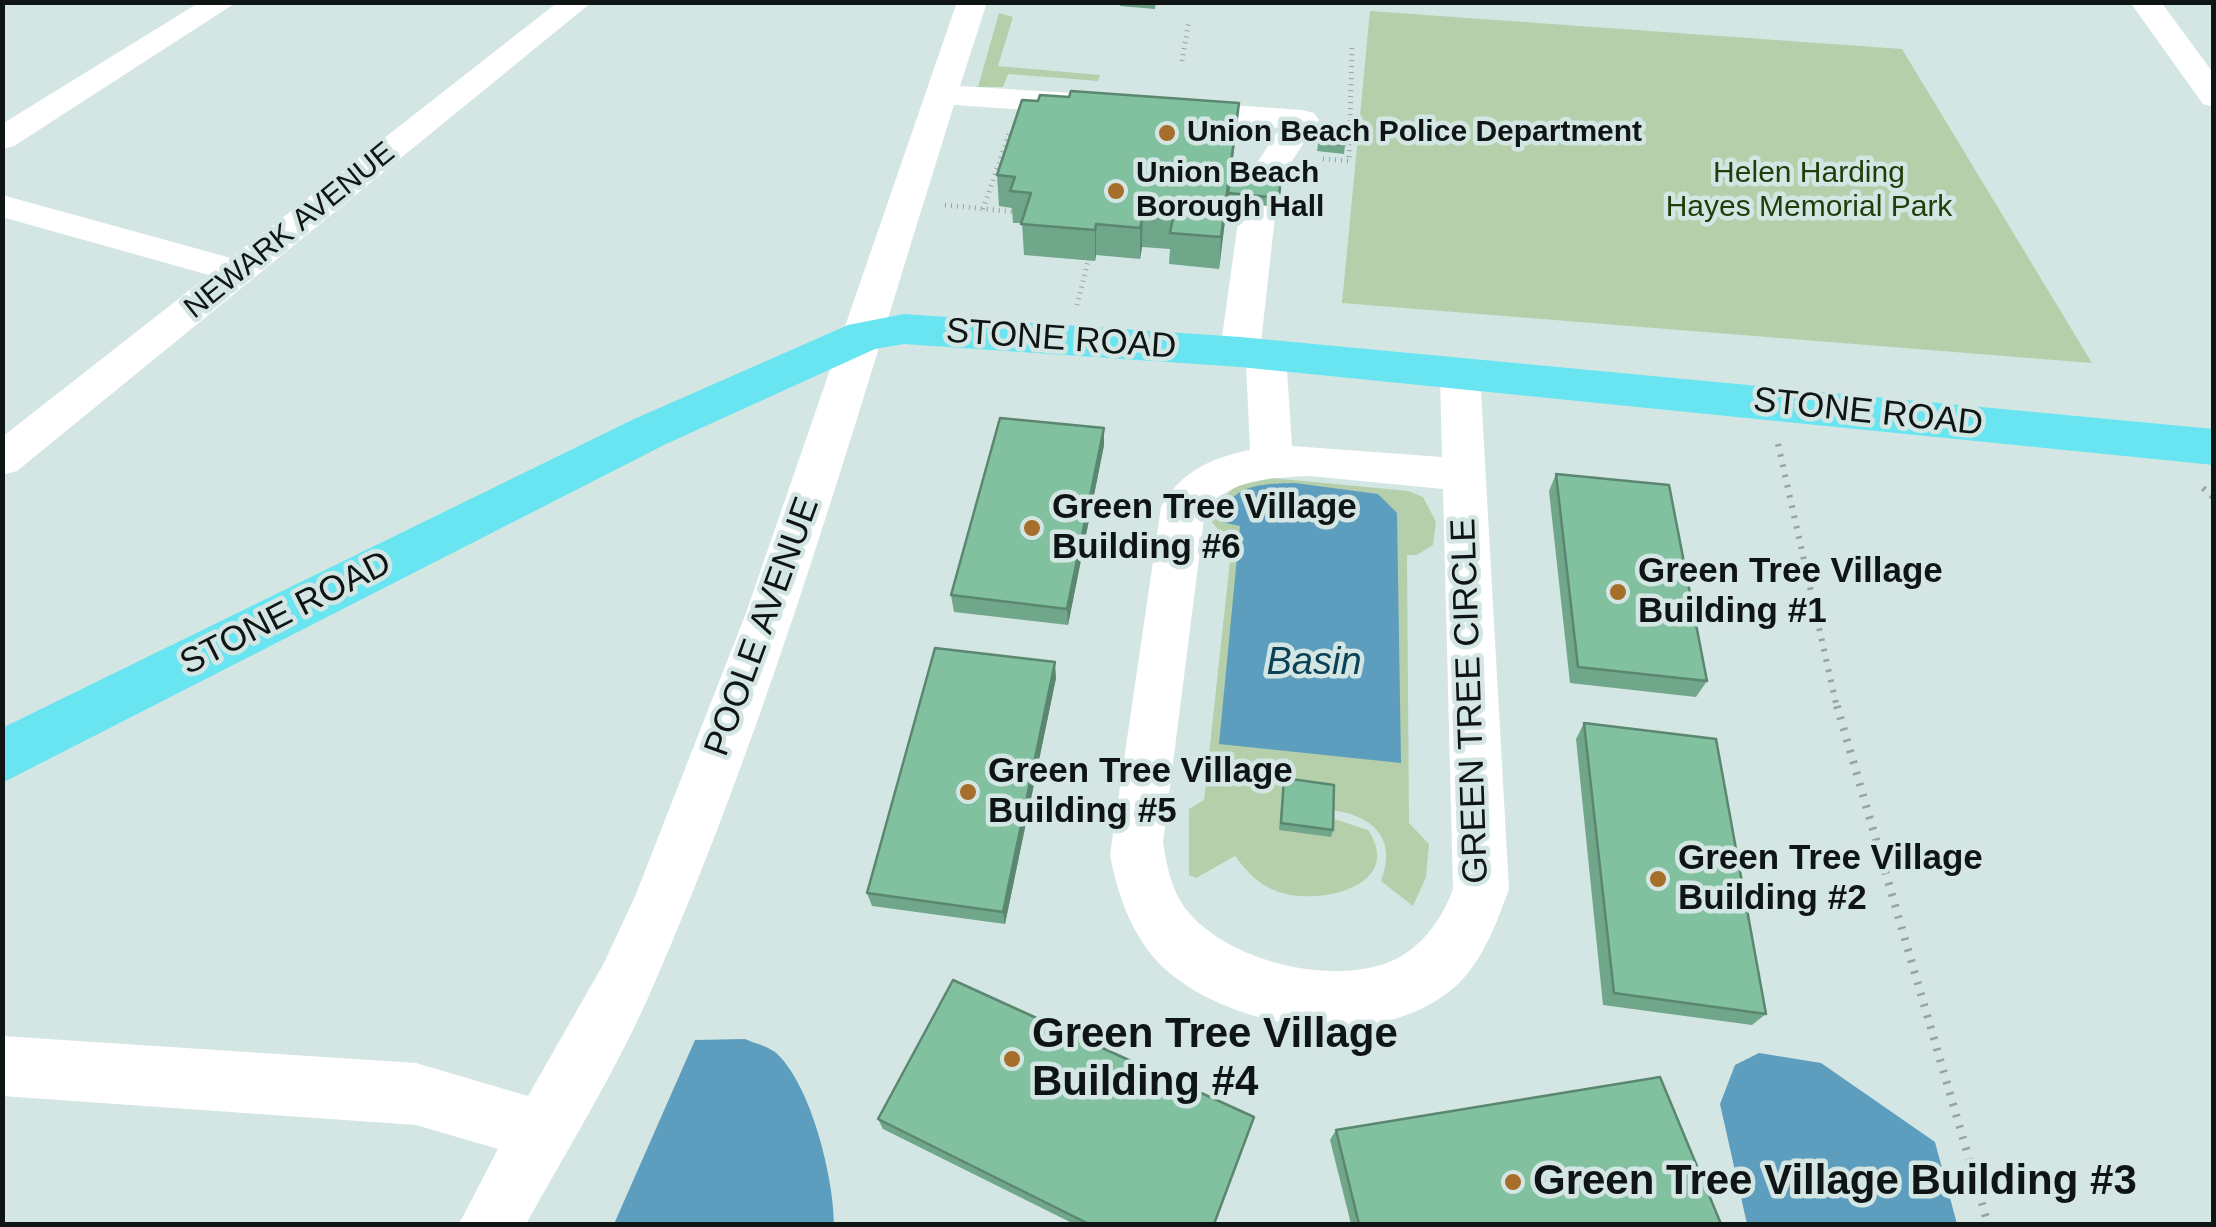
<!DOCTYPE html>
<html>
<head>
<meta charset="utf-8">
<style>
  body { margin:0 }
  #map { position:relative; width:2216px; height:1227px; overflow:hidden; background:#d4e6e3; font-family:Arial,sans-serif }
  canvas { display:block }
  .frame { position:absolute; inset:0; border:5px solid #0f1514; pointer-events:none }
</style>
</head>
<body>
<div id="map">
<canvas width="2216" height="1227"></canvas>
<div class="frame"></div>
</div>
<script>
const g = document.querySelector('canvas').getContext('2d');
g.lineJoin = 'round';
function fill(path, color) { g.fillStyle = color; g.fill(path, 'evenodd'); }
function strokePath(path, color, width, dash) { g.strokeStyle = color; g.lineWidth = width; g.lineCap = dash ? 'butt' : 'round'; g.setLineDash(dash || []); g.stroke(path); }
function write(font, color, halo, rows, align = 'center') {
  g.font = font + ' Arial,sans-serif'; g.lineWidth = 9; g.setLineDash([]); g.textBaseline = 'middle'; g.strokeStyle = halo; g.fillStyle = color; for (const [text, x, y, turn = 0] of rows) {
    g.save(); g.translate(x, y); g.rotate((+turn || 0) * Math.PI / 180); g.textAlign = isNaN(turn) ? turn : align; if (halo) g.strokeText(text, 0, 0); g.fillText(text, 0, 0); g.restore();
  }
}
const green = new Path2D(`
  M1370,11L1902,49L2092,363L1342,303Z
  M999,13L1013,17L998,66L1100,75L1098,81L1008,74L1003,87H978Z
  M1272,478L1408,491L1423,497L1436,522L1433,545L1417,555H1407L1409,823L1429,844L1426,877L1413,906L1381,881C1398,838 1372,815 1331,810V818L1368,830C1406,887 1316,907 1276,891C1258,884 1246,871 1235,856L1196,878L1189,875V809L1204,800L1233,533L1219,531L1206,514L1236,486Z`);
const water = new Path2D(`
  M1295,483L1378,494L1397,513L1401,763L1219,744L1240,526L1221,522C1229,483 1261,484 1295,483Z
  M745,1039C754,1043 767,1046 775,1052C811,1083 834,1179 834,1224H614L695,1040Z
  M1759,1053L1821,1063L1935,1142L1957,1224H1747L1720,1104L1735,1065Z`);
const pathFar2 = new Path2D(`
  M1182,61L1189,20
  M1323,159L1349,161L1352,48
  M945,205L1016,212
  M983,209L1009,134
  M1077,305L1088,261`);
const pathFar1 = new Path2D(`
  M1778,444L1837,708
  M2203,488L2214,498`);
const path = new Path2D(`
  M1837,706L1988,1224`);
const minor = new Path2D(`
  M200,2H237L14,146L2,149V124Z
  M558,2H592L17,471L2,475V437L209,275L2,217V195L231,258Z
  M957,2H987L960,86L1102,95L1118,105L1102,115L954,105C860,404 775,711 648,998C613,1076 567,1150 526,1224H459L498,1149L416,1125L2,1096V1036L416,1063L528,1096L604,963L636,894L746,613Z
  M2130,2H2161L2214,74V107L2203,104Z
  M1174,101L1302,110L1314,113L1319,120L1274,188H1250L1245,181L1280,128L1162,118L1158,111L1162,104Z
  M1258,196L1271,199L1276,207L1261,343L1280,346L1286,355L1292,446L1442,457L1440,374L1446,364L1460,360L1474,364L1480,374L1509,889C1497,922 1484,958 1459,983C1387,1052 1245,1033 1172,975C1136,947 1118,899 1110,855L1161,507C1181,471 1211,458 1250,450L1246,364L1226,361L1220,352L1240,207L1245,199ZM1310,476L1443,489L1453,889C1443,917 1424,945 1396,959C1336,988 1231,962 1189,913C1172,893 1167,868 1163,842L1205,511C1231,478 1269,478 1310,476Z`);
const major = new Path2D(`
  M904,314L1240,337L2214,429V465L1240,367L904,344L875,349L666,444L2,783V728L632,420L848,325Z`);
const wall = new Path2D(`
  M1120,2H1156L1155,9L1120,6Z
  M1320,128L1345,145L1344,154L1317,151Z
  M1236,134L1231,171L1279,198L1278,207L1227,202L1219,269L1169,264L1170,249L1142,247L1140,259L1096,255L1095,261L1024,255L1022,223H1013L1012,208L999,206L997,175Z
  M1104,428V445L1068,625L954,612L951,595Z
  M1556,474L1707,681L1696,697L1570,683L1549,491Z
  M1056,678L1005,924L872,906L867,893Z
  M1584,723L1766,1014L1752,1025L1603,1005L1576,739Z
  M1284,778L1333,830L1331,837L1279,830Z
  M878,1119L1215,1224H1074L883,1129Z
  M1336,1130L1721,1224H1351L1330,1140Z`);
const shadedWall = new Path2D(`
  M1239,103L1236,134L1219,269L1221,237Z
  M1143,215L1142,247L1140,259V228Z
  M1096,224V255L1095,261V230Z
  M1104,428V445L1068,625L1067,609Z
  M1055,662L1056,678L1005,924L1003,912Z`);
const building = new Path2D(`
  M1071,91L1239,103L1221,237L1170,233L1173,218L1143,215L1140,228L1096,224L1095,230L1021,224L1031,193L1010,191L1015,177L997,175L1022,100L1038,101L1040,95L1069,97Z
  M1320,128L1346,131L1345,145L1318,142Z
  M1231,171L1281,175L1279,198L1228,193Z
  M1000,418L1104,428L1067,609L951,595Z
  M1556,474L1669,485L1707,681L1578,667Z
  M935,648L1055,662L1003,912L867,893Z
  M1584,723L1716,739L1766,1014L1614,993Z
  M1284,778L1334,785L1333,830L1281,823Z
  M953,980L1254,1117L1214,1224H1089L878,1119Z
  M1660,1077L1721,1224H1359L1336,1130Z`);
const markers = [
  [1167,133,10,"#a66d2b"],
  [1116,191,10,"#a66d2b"],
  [1032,528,10,"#a66d2b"],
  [1618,592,10,"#a66d2b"],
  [968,792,10,"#a66d2b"],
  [1658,879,10,"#a66d2b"],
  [1012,1059,10,"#a66d2b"],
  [1513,1182,10,"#a66d2b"]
];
const farPoinames = [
  ["Union Beach Police Department",1187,133],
  ["Union Beach",1136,174],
  ["Borough Hall",1136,208]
];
const farParknames = [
  ["Helen Harding",1809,174],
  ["Hayes Memorial Park",1809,208]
];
const farStreetnames = [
  ["NEWARK AVENUE",290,231,-39]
];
const streetNames = [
  ["STONE ROAD",1061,340,4],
  ["STONE ROAD",1868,413,6],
  ["STONE ROAD",286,614,-27],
  ["POOLE AVENUE",763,627,-70],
  ["GREEN TREE CIRCLE",1471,701,-92]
];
const poiNames = [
  ["Green Tree Village",1052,508],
  ["Building #6",1052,548],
  ["Green Tree Village",1638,572],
  ["Building #1",1638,612],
  ["Green Tree Village",988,772],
  ["Building #5",988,812],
  ["Green Tree Village",1678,859],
  ["Building #2",1678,899]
];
const waterNames = [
  ["Basin",1314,663]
];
const nearPoinames = [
  ["Green Tree Village",1032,1035],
  ["Building #4",1032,1083],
  ["Green Tree Village Building #3",1533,1182]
];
fill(green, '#b5cfab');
fill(water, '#5d9dbd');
strokePath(pathFar2, '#96a4a2', 5, [1, 5]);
strokePath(pathFar1, '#96a4a2', 6, [2.5, 8]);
strokePath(path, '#96a4a2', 8, [2.5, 9]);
fill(minor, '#fff');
fill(major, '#68e5f1');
fill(wall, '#70a68a');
fill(shadedWall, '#5b8770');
fill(building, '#82c1a0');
strokePath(building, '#5b8770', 2.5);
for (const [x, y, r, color] of markers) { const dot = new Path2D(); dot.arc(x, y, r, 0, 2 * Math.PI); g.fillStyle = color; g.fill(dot); strokePath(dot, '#d4e6e3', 4); }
write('bold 30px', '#0f1514', '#d4e6e3', farPoinames, 'left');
write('30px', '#1d400b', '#d4e6e3', farParknames);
write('30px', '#0f1514', '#d4e6e3', farStreetnames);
write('35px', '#0f1514', '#d4e6e3', streetNames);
write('bold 35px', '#0f1514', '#d4e6e3', poiNames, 'left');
write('italic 38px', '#0a4258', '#d4e6e3', waterNames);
write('bold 42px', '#0f1514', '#d4e6e3', nearPoinames, 'left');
</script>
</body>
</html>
